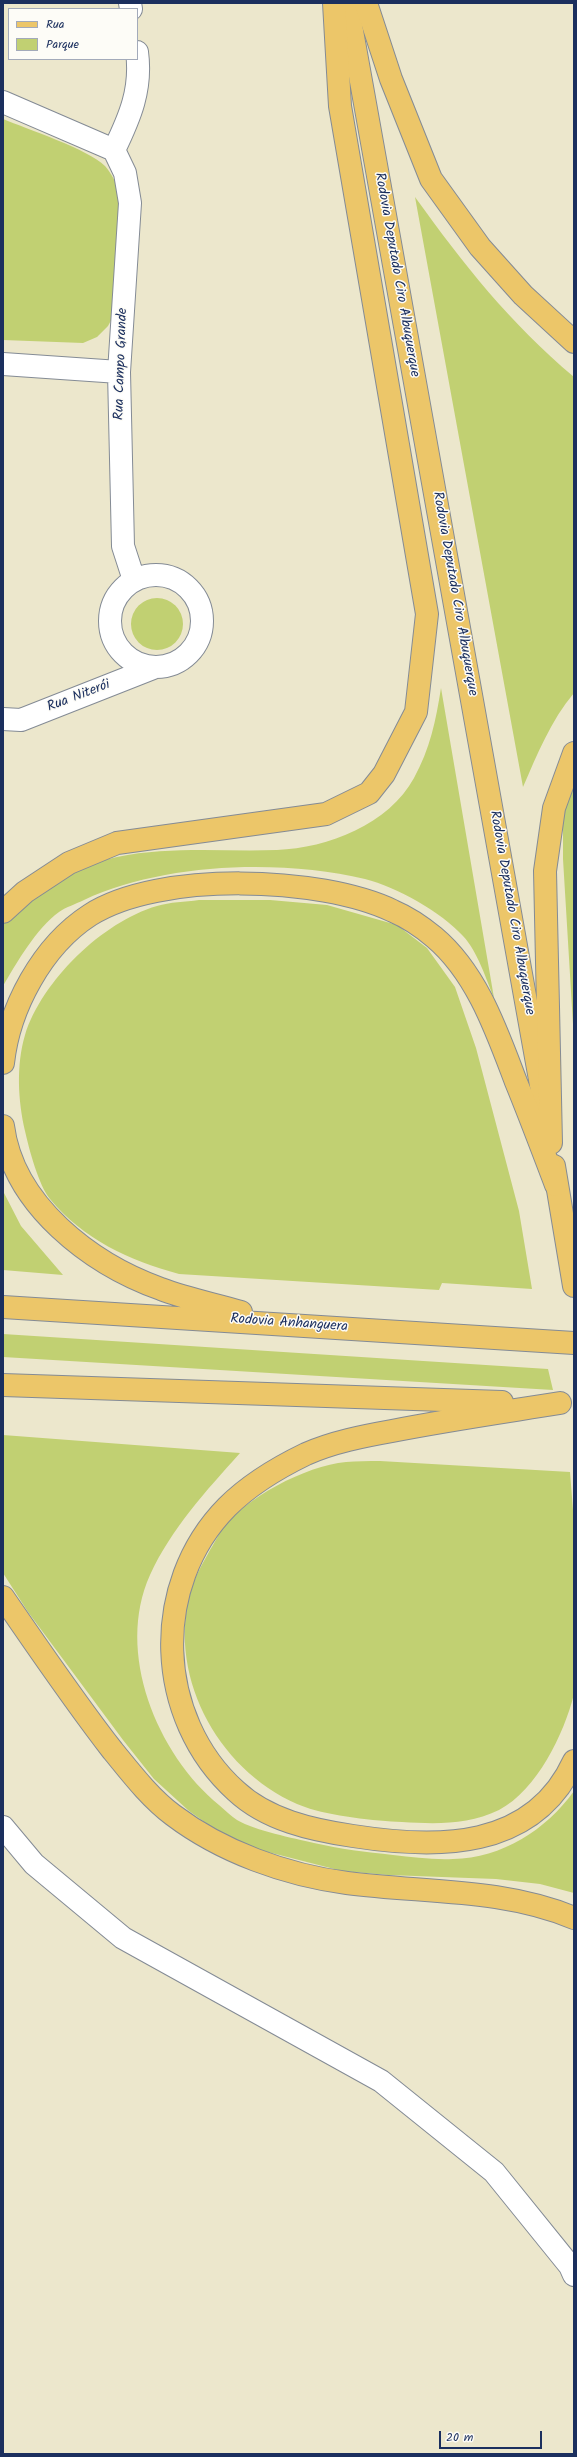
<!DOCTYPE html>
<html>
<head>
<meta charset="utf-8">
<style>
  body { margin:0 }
  #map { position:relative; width:577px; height:2457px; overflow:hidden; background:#ece7cc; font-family:Kalam,sans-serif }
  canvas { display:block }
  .frame { position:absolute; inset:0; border:4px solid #1b2f5e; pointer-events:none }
  .legend { position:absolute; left:8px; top:8px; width:130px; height:52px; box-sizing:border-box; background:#fdfcf7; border:1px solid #a3aaba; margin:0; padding:5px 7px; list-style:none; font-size:12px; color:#1b2f5e }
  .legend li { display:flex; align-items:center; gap:8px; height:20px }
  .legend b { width:20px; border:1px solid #a3aaba }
  .scale { position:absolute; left:439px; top:2431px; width:103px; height:18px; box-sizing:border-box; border:2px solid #1b2f5e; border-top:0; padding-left:5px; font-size:12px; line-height:14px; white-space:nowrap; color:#1b2f5e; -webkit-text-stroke:3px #fdfcf7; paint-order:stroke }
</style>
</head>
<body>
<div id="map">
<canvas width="577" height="2457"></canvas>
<div class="frame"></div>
<ul class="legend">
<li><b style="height:5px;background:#ecc669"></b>Rua</li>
<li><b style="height:11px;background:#c1d072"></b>Parque</li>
</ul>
<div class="scale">20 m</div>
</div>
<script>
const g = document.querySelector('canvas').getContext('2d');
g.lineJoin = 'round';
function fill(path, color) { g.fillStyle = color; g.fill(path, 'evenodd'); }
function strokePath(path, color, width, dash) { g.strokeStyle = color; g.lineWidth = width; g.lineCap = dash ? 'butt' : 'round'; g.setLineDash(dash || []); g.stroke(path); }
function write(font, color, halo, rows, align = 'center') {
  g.font = font + ' Kalam,sans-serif'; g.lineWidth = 3; g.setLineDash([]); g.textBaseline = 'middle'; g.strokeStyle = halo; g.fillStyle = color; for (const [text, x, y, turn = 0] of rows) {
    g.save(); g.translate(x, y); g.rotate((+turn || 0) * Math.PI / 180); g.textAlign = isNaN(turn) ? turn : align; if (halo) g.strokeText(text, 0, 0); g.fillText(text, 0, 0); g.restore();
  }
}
const green = new Path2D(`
  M3,119C27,129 88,149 105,166C112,174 116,183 120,193L115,313L108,326L97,337L83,343L3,340Z
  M415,197C464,265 509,322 574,377V693C551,720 537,755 523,787Z
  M131 624a26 26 0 1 1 52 0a26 26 0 1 1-52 0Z
  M441,688L494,998C486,979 478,952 463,936C441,912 397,887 365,879C280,859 163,863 84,900C76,904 66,907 59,912C36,929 17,962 3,986V923C36,895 73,866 117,857C171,846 224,852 277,850C328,848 389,824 414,778C430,749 436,720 441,688Z
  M574,781V1041L563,859V816Z
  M199,900H270L327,905L397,925L427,948L455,987L476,1048L519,1211L532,1289L442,1283L439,1290L179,1274C129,1260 84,1240 50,1199C39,1186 29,1149 25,1131C18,1101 16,1065 25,1035C42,981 102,922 157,906C170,902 185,902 199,900Z
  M3,1191L21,1226L63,1275L3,1270Z
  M3,1334L548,1369L553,1390L3,1357Z
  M3,1435L240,1453C206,1491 171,1529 150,1575C115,1652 157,1754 219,1805C225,1810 231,1816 237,1820C256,1831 293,1838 314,1843C340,1849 366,1852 393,1855C413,1857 433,1860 453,1859C502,1858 546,1830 574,1791V1893L540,1884L496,1879L388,1875L342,1871L256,1849L220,1833L189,1811L154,1779L123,1740L28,1612L3,1573Z
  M380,1461L570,1472L574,1523V1694C564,1734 537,1790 499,1810C468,1825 436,1824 402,1822C376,1821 330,1816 305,1807C222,1776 167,1680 190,1593C194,1578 203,1563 210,1550C214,1544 217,1537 221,1531C244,1498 305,1466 346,1462C357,1461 368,1461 380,1461Z`);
const street = new Path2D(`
  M130,3L131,9
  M3,102L114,150
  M114,150L125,173L130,203L119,372L123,546L134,580
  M114,150C130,117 142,89 137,52
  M3,364L119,372
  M110 621a46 46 0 1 1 92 0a46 46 0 1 1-92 0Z
  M3,719L21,720L153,668
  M3,1827L34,1864L123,1938L381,2081L494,2172L570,2266L574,2275`);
const primary = new Path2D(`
  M347,3L544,1102
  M554,1166L574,1286`);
const highway = new Path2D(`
  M366,3L391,79L431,179L480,247L523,295L574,342
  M3,912L25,892L69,863L117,843L326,814L369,793L384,774L416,712L427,614L340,106L334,3
  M3,1063C9,1008 42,946 90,915C159,871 320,876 393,911C407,917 422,927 434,937C477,973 497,1032 516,1082C530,1116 543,1151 556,1185
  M3,1126C13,1205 91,1264 161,1289C187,1299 214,1304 241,1312
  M551,1143L545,871L554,808L574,753
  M3,1307L574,1343
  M3,1385L502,1402
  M560,1403C504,1412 448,1420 392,1431C364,1436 333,1442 306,1454C277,1468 250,1484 227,1507C150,1585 155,1718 236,1791C267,1820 312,1830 353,1836C436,1849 533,1851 574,1761
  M3,1597C39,1649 74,1701 113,1751C131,1773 150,1798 173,1815C222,1852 286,1875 347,1883C423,1893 502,1888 574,1918`);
const streetNames = [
  ["Rodovia Deputado Ciro Albuquerque",396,275,80],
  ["Rua Campo Grande",122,364,-88],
  ["Rodovia Deputado Ciro Albuquerque",454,594,80],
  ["Rua Niterói",79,697,-21],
  ["Rodovia Deputado Ciro Albuquerque",511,913,80],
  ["Rodovia Anhanguera",289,1324,4]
];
fill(green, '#c1d072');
strokePath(street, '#848b95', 24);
strokePath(primary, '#848b95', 24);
strokePath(highway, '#848b95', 24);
strokePath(street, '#fff', 22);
strokePath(primary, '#ecc669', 22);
strokePath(highway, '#ecc669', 22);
write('14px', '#1b2f5e', '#fdfcf7', streetNames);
</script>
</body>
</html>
